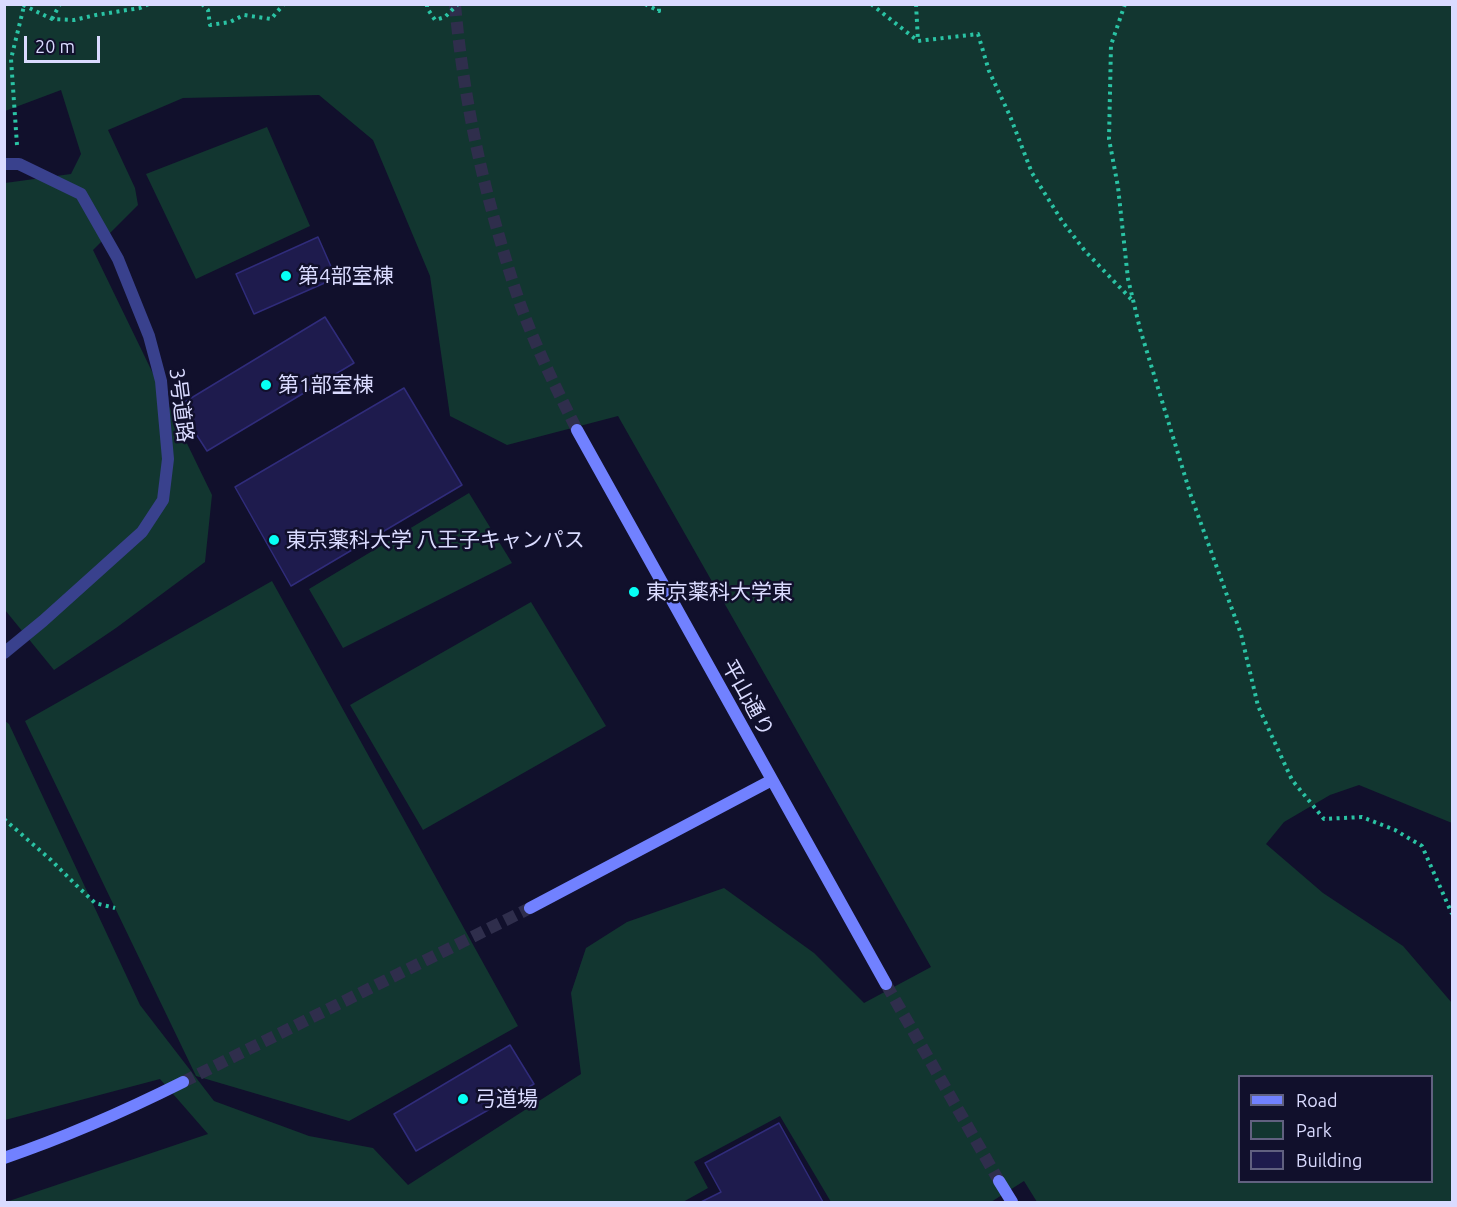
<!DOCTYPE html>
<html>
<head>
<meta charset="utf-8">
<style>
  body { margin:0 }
  #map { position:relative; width:1457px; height:1207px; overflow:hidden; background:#11102c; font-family:Ubuntu,sans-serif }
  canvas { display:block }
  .frame { position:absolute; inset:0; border:6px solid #dadbff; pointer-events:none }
  .legend { position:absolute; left:1238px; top:1075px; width:195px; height:108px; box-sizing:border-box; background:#11102c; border:2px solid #616180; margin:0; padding:8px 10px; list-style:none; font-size:18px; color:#dadbff }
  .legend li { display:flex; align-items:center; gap:12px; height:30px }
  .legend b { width:30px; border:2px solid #616180 }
  .scale { position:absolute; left:24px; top:36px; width:76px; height:27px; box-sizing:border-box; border:3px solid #dadbff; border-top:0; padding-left:8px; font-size:18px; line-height:21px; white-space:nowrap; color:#dadbff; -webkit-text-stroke:4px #11102c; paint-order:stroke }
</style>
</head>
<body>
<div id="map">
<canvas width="1457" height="1207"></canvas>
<div class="frame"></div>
<ul class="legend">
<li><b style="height:8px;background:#7181ff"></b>Road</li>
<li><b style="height:16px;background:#123630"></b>Park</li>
<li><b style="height:16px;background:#1e1b4d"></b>Building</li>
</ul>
<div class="scale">20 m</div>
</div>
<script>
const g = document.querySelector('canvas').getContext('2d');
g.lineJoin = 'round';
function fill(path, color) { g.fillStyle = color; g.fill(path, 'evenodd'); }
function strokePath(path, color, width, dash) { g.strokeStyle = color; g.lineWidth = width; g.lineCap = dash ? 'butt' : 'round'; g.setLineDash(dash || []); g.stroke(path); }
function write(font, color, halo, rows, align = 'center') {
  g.font = font + ' Ubuntu,"Noto Sans JP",sans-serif'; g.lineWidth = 5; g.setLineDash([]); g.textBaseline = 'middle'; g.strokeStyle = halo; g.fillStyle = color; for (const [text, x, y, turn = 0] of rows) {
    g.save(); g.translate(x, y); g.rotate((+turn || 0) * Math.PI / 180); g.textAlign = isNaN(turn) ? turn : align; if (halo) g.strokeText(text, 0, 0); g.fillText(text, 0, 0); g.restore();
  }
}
const green = new Path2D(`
  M5,5H1452V823L1359,785L1330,795L1284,822L1266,844L1323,893L1403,946L1452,1003V1202H1037L1024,1181L991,1202H831L780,1116L694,1162L708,1188L683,1202H6L208,1134L160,1079L5,1120V721L9,724L140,1005L214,1101L309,1136L373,1148L408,1185L581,1074L571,993L586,948L627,922L724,888L814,953L864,1003L931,967L618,416L507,445L450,416L430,276L373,140L319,95L183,98L108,130L135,188L138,205L93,250L212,495L205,562L116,628L54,670L5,610V183L71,174L81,154L61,90L5,111ZM1240,1076H1432V1182H1240Z
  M267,127L310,226L196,279L146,174Z
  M469,493L512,563L343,648L309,589Z
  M272,581L518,1026L349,1121L196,1076L25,721Z
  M531,602L606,726L423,830L350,705Z`);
const building = new Path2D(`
  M318,237L336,278L254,314L236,274Z
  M325,317L354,363L207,451L178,406Z
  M404,388L462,485L291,586L235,487Z
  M510,1045L534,1084L416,1151L394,1114Z
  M779,1123L823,1202H701L721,1192L705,1163Z`);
const secondaryTunnel = new Path2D(`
  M455,4C462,83 477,161 499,236C508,267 517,298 529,327C543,362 560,396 577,430
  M886,984L999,1181
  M183,1082L530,908`);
const path = new Path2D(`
  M202,4L208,10L210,25L230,22L244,15L271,19L284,4
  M427,4V8L435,20L445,17L458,4
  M645,4L659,11V4
  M871,4L918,41L978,34L989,71L1010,116L1032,173L1062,221L1085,251L1132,300
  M916,4L918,41
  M1125,4L1111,45L1109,139L1118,187L1128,279L1140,329L1191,496L1241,634L1258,706L1292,780L1324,819L1362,817L1395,830L1422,846L1452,914
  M23,5L52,19L74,20L96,15L140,8L149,4
  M52,19L60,4
  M17,145L11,59L24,6
  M4,819L51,860L76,885L95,903L115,908`);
const lane = new Path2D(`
  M4,164H19L81,194L118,259L149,336L161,381L168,459L163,500L142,532L43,621L4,653`);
const secondary = new Path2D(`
  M577,430L886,984
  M530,908L772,780
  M4,1158C66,1137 125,1111 183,1082
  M999,1181L1012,1202`);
const markers = [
  [286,276,6,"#06fff5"],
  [266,385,6,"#06fff5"],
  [274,540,6,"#06fff5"],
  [634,592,6,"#06fff5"],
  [463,1099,6,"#06fff5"]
];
const poiNames = [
  ["第4部室棟",298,276],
  ["第1部室棟",278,385],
  ["東京薬科大学 八王子キャンパス",286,540],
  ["東京薬科大学東",646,592],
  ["弓道場",475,1099]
];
const streetNames = [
  ["3号道路",181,405,83],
  ["平山通り",748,698,61]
];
fill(green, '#123630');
fill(building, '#1e1b4d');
strokePath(building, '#302c7b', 1.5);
strokePath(secondaryTunnel, '#2f2e4c', 12, [12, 6]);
strokePath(path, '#2ac3a4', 4, [3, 4.5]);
strokePath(lane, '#39418d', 12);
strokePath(secondary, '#7181ff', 12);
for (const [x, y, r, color] of markers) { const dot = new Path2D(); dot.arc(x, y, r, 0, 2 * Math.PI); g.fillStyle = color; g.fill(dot); strokePath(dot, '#11102c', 2); }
write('21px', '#dadbff', '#11102c', poiNames, 'left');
write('21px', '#dadbff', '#11102c', streetNames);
</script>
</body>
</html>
